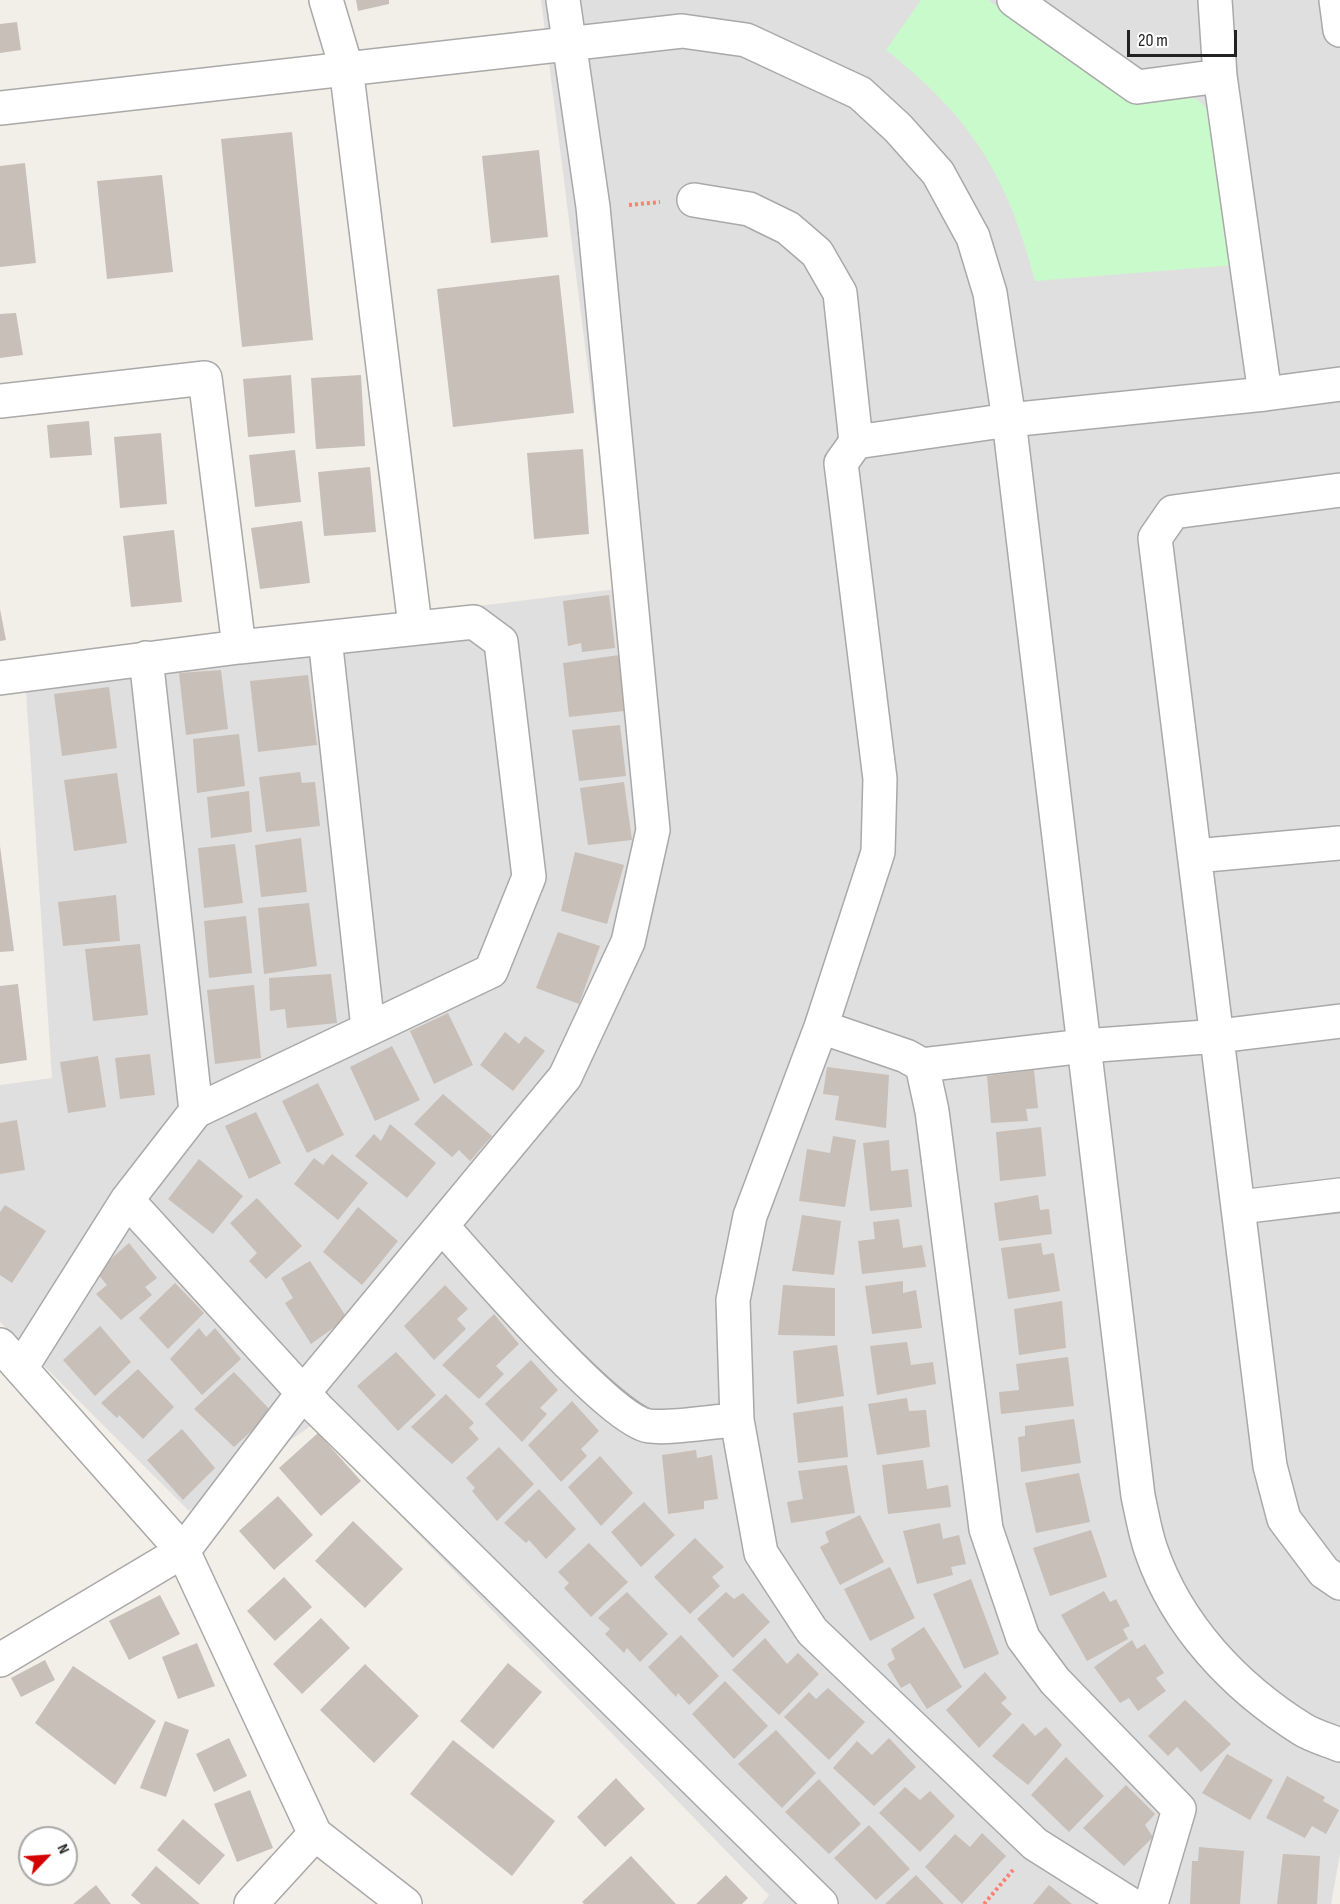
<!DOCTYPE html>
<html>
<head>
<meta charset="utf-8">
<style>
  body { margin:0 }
  #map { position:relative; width:1340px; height:1904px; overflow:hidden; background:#f2efe9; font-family:"Sofia Sans Condensed",sans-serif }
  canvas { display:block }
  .north { position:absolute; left:18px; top:1826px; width:60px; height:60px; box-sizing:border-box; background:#fff; border:2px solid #a7a7a7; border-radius:50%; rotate:65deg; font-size:16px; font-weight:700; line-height:24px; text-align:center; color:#222 }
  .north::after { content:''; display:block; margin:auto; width:21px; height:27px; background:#d40000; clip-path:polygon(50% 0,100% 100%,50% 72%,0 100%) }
  .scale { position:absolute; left:1127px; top:30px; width:110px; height:27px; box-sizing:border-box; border:3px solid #222; border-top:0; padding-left:8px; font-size:18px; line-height:21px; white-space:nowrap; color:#222; -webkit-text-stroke:4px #fff; paint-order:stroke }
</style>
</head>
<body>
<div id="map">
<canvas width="1340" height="1904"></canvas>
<div class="north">N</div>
<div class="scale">20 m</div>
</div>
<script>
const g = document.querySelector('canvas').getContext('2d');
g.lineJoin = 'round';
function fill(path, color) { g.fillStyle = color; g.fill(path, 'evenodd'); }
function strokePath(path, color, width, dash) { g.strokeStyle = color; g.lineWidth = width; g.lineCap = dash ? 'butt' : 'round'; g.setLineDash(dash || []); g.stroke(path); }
const residential = new Path2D(`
  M541,0H1340V1854L1331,1904H762L769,1895L312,1425L189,1511L0,1322V1085L52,1078L24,662L616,589Z`);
const park = new Path2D(`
  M921,0H988L1138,103L1195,98L1217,117L1235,265L1035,281C1007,175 972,118 886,50Z`);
const building = new Path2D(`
  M356,0H389V4L358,11Z
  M17,22L21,50L0,53V24Z
  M292,132L313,340L242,347L221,139Z
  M539,150L548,237L491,243L482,156Z
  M25,163L36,263L0,267V166Z
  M162,175L173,272L107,279L97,181Z
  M559,275L574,413L453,427L437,289Z
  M16,313L23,355L0,358V314Z
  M291,375L295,433L248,437L243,379Z
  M361,375L365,446L316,449L311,378Z
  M89,421L92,455L50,458L47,425Z
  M161,433L167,504L120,508L114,437Z
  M583,449L589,534L534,539L527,453Z
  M295,450L301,502L255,507L249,455Z
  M370,467L376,532L324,536L318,472Z
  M302,521L310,583L260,589L251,528Z
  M174,530L182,602L131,607L123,536Z
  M609,595L615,648L582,652L581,643L568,646L563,601Z
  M0,609L6,640L0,641Z
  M619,655L624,711L569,717L563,663Z
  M221,670L228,729L186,735L179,673Z
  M308,675L317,745L258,752L250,681Z
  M109,687L117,748L62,756L54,694Z
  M620,725L626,776L579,781L572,730Z
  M239,734L245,786L197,793L193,739Z
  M300,772L302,783L315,782L320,826L266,832L259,777Z
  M117,773L127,843L74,851L64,780Z
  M624,782L632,840L588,845L580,788Z
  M249,791L252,832L211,838L207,797Z
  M301,838L307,892L261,897L255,845Z
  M235,844L243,903L204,908L198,848Z
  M0,846L14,951L0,952Z
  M575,852L624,865L607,924L561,911Z
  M116,895L120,941L63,946L58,902Z
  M309,903L317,966L264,974L258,908Z
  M246,916L252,973L209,978L204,921Z
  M558,932L600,946L579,1004L536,988Z
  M140,944L148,1015L93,1021L85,949Z
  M331,974L337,1023L287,1028L285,1009L270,1011L269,978Z
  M18,984L27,1060L0,1064V986Z
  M254,985L261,1058L215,1064L207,990Z
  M448,1013L473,1065L434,1084L410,1031Z
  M505,1032L519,1044L525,1036L545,1051L513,1091L480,1065Z
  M392,1046L420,1100L375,1121L350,1067Z
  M150,1054L155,1095L120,1099L115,1058Z
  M98,1056L106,1107L68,1113L60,1062Z
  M827,1067L889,1075L886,1128L835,1120L839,1096L823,1094Z
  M1034,1070L1038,1108L1026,1109L1028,1121L991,1123L987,1076Z
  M318,1083L344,1135L307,1153L282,1101Z
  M443,1094L492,1136L470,1161L459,1150L452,1157L414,1124Z
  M256,1112L281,1163L249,1179L225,1126Z
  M17,1120L25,1170L0,1174V1123Z
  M390,1124L436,1163L407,1198L355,1156L374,1134L381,1141Z
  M1041,1127L1046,1176L1000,1181L996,1132Z
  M833,1136L856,1140L845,1207L799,1201L807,1149L830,1153Z
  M889,1140L891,1171L908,1169L912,1207L870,1211L863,1143Z
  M332,1154L368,1183L338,1220L294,1184L314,1158L323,1165Z
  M199,1159L243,1196L213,1234L168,1199Z
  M1038,1195L1040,1210L1049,1209L1052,1234L999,1241L994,1203Z
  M257,1198L302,1246L266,1279L249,1261L257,1253L230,1223Z
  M5,1205L46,1231L12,1283L0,1275V1212Z
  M358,1207L398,1241L362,1285L323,1252Z
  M802,1215L841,1221L834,1275L792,1271Z
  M899,1219L903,1248L922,1245L926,1267L862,1274L858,1241L875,1239L873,1222Z
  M129,1243L157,1278L145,1287L152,1295L121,1320L96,1294L107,1285L96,1272Z
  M1041,1243L1043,1255L1054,1253L1060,1291L1008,1299L1001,1248Z
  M310,1261L347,1318L311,1344L285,1303L293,1298L281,1278Z
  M903,1281V1293L916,1290L922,1328L872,1334L865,1286Z
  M175,1283L204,1313L168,1349L139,1318Z
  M445,1285L468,1309L457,1319L466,1329L434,1360L404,1326Z
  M783,1285L835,1288V1336L778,1335Z
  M1062,1301L1066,1348L1019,1355L1014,1309Z
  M494,1314L519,1344L496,1366L504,1374L479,1399L442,1365Z
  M100,1326L131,1362L95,1396L63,1360Z
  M199,1328L206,1337L215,1328L241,1359L202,1395L170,1359Z
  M907,1342L911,1365L933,1362L936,1384L877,1395L870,1346Z
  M837,1345L844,1396L797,1404L793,1351Z
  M396,1352L436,1395L398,1431L357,1386Z
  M1068,1357L1074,1406L1001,1414L999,1392L1019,1390L1016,1364Z
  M531,1360L558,1390L540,1408L547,1414L522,1442L485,1404Z
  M138,1369L174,1407L143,1439L119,1415L117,1418L101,1403Z
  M234,1372L272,1412L234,1447L194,1409Z
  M446,1394L474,1423L469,1428L479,1439L452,1464L411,1427Z
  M907,1398L909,1411L926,1410L930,1447L877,1455L868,1404Z
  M572,1401L599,1431L581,1449L587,1456L561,1482L528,1445Z
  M843,1406L848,1457L798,1463L793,1413Z
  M1074,1419L1081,1463L1021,1472L1018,1437L1025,1436V1426Z
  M182,1429L215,1468L183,1500L147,1460Z
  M318,1433L361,1481L321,1516L279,1468Z
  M499,1447L534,1484L497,1521L472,1491L475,1488L466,1478Z
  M696,1450L697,1458L712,1455L718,1499L704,1501V1509L668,1514L662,1455Z
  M600,1456L633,1493L601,1526L568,1487Z
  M923,1460L927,1489L948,1485L951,1507L888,1514L882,1465Z
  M847,1465L855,1513L791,1523L787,1502L803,1499L798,1471Z
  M1079,1473L1090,1522L1036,1533L1025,1483Z
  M539,1489L576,1529L546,1559L529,1540L526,1543L504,1523Z
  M278,1496L313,1535L274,1570L239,1531Z
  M644,1502L675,1535L641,1567L611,1532Z
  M860,1515L884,1562L840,1585L820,1547L829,1542L825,1532Z
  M353,1521L403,1569L365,1608L315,1561Z
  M940,1523L943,1539L959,1535L966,1564L951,1567L953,1575L917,1584L903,1531Z
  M1091,1530L1107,1577L1050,1596L1033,1548Z
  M695,1538L724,1567L712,1577L720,1586L690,1614L654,1577Z
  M589,1543L628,1582L591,1617L564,1588L569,1583L558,1572Z
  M890,1567L915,1618L870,1641L844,1589Z
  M284,1577L312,1607L275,1641L247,1611Z
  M971,1579L999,1654L964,1669L933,1594Z
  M1104,1591L1110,1602L1116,1599L1130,1626L1123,1629L1128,1639L1087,1661L1061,1615Z
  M627,1592L668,1634L640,1662L627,1648L624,1653L605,1634L610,1629L598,1618Z
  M726,1592L734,1599L743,1593L770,1622L733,1658L697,1619Z
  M160,1595L180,1634L129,1660L109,1621Z
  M321,1618L350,1648L302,1694L273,1664Z
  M924,1627L962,1687L927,1709L910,1683L901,1688L887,1664L895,1659L891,1649Z
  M681,1635L719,1676L689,1705L678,1693L676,1697L648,1667Z
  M765,1638L787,1664L798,1653L819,1674L779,1715L732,1670Z
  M1132,1640L1137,1649L1145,1644L1164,1673L1156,1678L1166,1691L1138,1711L1129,1698L1120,1703L1094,1667Z
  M197,1643L215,1686L178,1699L162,1657Z
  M45,1660L55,1680L21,1697L11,1678Z
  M508,1663L542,1692L493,1749L460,1721Z
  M365,1664L419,1716L374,1763L320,1710Z
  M73,1666L156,1721L115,1785L35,1723Z
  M985,1672L1007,1698L1001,1703L1012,1714L979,1748L946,1710Z
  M725,1681L768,1726L734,1759L692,1714Z
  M828,1688L865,1722L829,1760L784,1717L809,1692L816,1699Z
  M1185,1700L1231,1744L1201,1772L1177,1747L1168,1756L1148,1736Z
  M165,1721L189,1730L166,1797L140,1788Z
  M1023,1723L1035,1736L1046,1727L1062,1745L1028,1785L992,1756Z
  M776,1730L816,1773L782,1808L738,1764Z
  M229,1738L247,1776L214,1792L196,1754Z
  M889,1738L916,1767L874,1806L833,1768L857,1741L872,1755Z
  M453,1740L555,1821L512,1876L410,1794Z
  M1227,1754L1273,1780L1250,1820L1202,1793Z
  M1066,1757L1104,1796L1069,1832L1031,1795Z
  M1287,1776L1325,1797L1323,1801L1339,1810L1326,1834L1312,1826L1305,1838L1266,1818Z
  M616,1778L645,1809L605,1847L577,1817Z
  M819,1779L861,1824L829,1854L785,1812Z
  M1126,1785L1155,1814L1145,1825L1153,1837L1124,1866L1083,1828Z
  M905,1787L920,1800L930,1791L955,1816L920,1852L879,1813Z
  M250,1790L273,1848L237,1862L214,1804Z
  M183,1819L225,1855L199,1885L157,1850Z
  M869,1825L910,1869L876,1900L834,1858Z
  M982,1833L1006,1856L962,1904L925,1867L955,1834L970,1847Z
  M1199,1847L1244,1851L1240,1904H1190L1192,1861H1198Z
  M1283,1854L1320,1856L1317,1904H1277Z
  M631,1856L676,1904H584L582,1902Z
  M156,1866L200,1904H141L131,1895Z
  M726,1875L748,1898L742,1904H696Z
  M916,1875L944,1904H885Z
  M96,1885L111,1904H73Z
  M1049,1885L1072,1904H1033Z`);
const path = new Path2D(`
  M629,205L660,202
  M984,1904L1013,1870`);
const minor = new Path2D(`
  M326,0L346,67L415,626
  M1014,0L1137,87L1220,76
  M1336,0L1340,30
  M0,108L682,31L746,40L860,93L898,128L938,173L973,237L990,293L1009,420L1138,1496C1142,1514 1145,1533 1151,1550C1177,1626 1235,1687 1302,1729C1313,1736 1328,1740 1340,1745
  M694,200L749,209L788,228L817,253L840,293L856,442
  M1265,394L1340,384
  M0,401L205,378L239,647
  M1340,490L1173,512L1155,538L1270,1466L1284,1519L1324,1572L1340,1583
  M325,638L368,1028
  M0,678L239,647L474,622L501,642L529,877L491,971L196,1111
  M1195,856L1340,843
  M821,1027L906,1056L922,1065L932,1111L986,1529L1023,1638L1055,1681L1179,1809L1151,1904
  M922,1065L1084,1046L1219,1036L1340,1021
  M127,1200L317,1408L821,1904
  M1240,1207L1340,1195
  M442,1226C473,1261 611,1421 649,1426C670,1429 714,1421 737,1420
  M0,1345L183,1551L315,1834L405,1904
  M21,1368L127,1200L196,1111L146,658
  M0,1660L183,1551L303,1393L565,1077L628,942L653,830L593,207L563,0
  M251,1904L315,1834
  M1130,1904L1035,1844L812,1631L761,1553L737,1420L733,1300L750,1216L821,1027L878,852L880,779L841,463L856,442L1009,420L1265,394L1220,76L1215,0`);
fill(residential, '#e0dfdf');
fill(park, '#c8facc');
fill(building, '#c7bfb8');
strokePath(minor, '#a9a9a9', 36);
strokePath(path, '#fa8072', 4, [3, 3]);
strokePath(minor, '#fff', 33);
</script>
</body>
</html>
